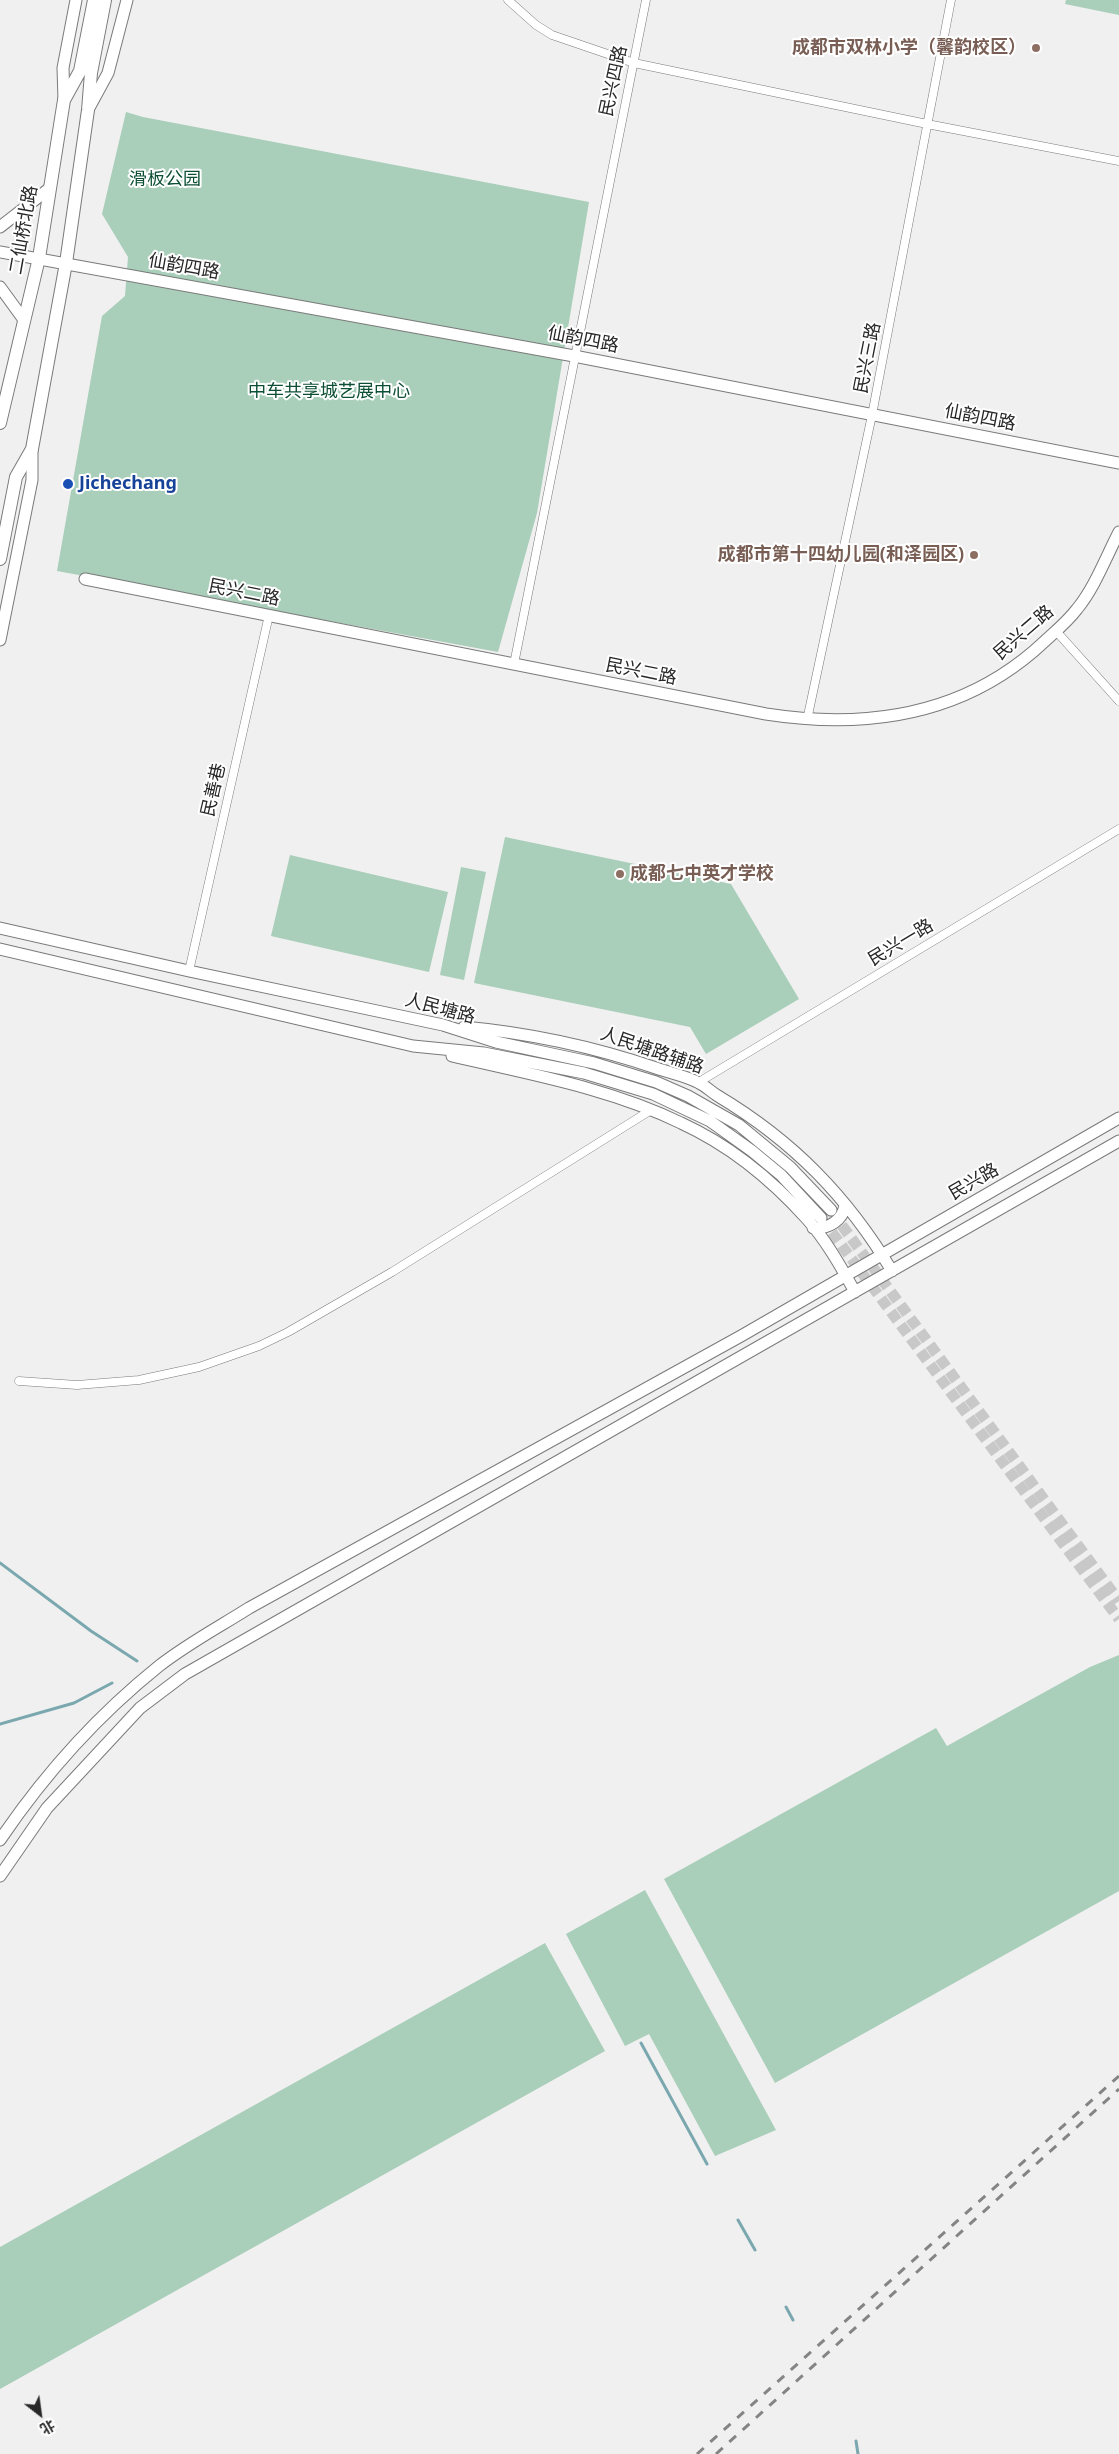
<!DOCTYPE html>
<html>
<head>
<meta charset="utf-8">
<style>
  body { margin:0 }
  #map { position:relative; width:1119px; height:2454px; overflow:hidden; background:#f0f0f1; font-family:"Noto Sans","Noto Sans SC",sans-serif }
  canvas { display:block }
  .north { position:absolute; left:15px; top:2389px; width:50px; height:50px; -webkit-text-stroke:4px #fff; paint-order:stroke; rotate:150deg; font-size:14px; font-weight:700; line-height:20px; text-align:center; color:#272728 }
  .north::after { content:''; display:block; margin:auto; width:18px; height:22px; background:#272728; clip-path:polygon(50% 0,100% 100%,50% 72%,0 100%) }
</style>
</head>
<body>
<div id="map">
<canvas width="1119" height="2454"></canvas>
<div class="north">北</div>
</div>
<script>
const g = document.querySelector('canvas').getContext('2d');
g.lineJoin = 'round';
function fill(path, color) { g.fillStyle = color; g.fill(path, 'evenodd'); }
function strokePath(path, color, width, dash) { g.strokeStyle = color; g.lineWidth = width; g.lineCap = dash ? 'butt' : 'round'; g.setLineDash(dash || []); g.stroke(path); }
function write(font, color, halo, rows, align = 'center') {
  g.font = font + ' "Noto Sans","Noto Sans SC",sans-serif'; g.lineWidth = 4; g.setLineDash([]); g.textBaseline = 'middle'; g.strokeStyle = halo; g.fillStyle = color; for (const [text, x, y, turn = 0] of rows) {
    g.save(); g.translate(x, y); g.rotate((+turn || 0) * Math.PI / 180); g.textAlign = isNaN(turn) ? turn : align; if (halo) g.strokeText(text, 0, 0); g.fillText(text, 0, 0); g.restore();
  }
}
const green = new Path2D(`
  M1066,0H1119V15L1065,4Z
  M126,112L143,117L589,202L537,513L498,652L57,571L102,316L125,296L128,257L102,214Z
  M505,837L731,884L799,999L706,1054L690,1027L474,983Z
  M290,855L448,892L429,972L271,936Z
  M461,867L486,872L464,980L440,975Z
  M1119,1655V1891L775,2083L664,1879L936,1728L947,1746L1090,1667Z
  M645,1890L776,2130L715,2156L649,2034L625,2046L566,1934Z
  M545,1943L605,2051L0,2389V2247Z`);
const stream = new Path2D(`
  M0,1563L91,1631L137,1661
  M0,1724L74,1703L112,1683
  M641,2043L707,2164
  M738,2220L755,2250
  M786,2307L793,2320
  M856,2441L858,2454`);
const secondaryTunnel = new Path2D(`
  M832,1212L1119,1601
  M822,1219L1119,1619`);
const street = new Path2D(`
  M508,0L536,25L552,35L634,63L927,124L1119,161
  M1056,631L1119,701
  M514,664L646,0
  M807,720L872,415L951,0
  M189,971L269,615
  M699,1082L1119,829
  M19,1381L77,1385L139,1380L199,1367L259,1346L288,1332L392,1272L651,1110`);
const secondary = new Path2D(`
  M64,100L63,68L76,0
  M89,108L108,73L127,0
  M0,227L50,188
  M0,252L574,356L1119,463
  M0,287L24,320
  M85,579L766,714C869,730 967,715 1045,641C1056,631 1068,621 1077,609C1095,587 1106,557 1119,532
  M0,640L32,480V449
  M0,928L189,971L443,1025L496,1042L594,1063L656,1082L688,1096L739,1125L790,1167L831,1210
  M0,949L413,1046L484,1053L584,1073L653,1094L710,1121L752,1151L781,1175L821,1218
  M464,1027C530,1033 594,1047 656,1068C670,1073 687,1076 699,1083C706,1086 711,1092 718,1096C793,1141 847,1196 892,1271
  M452,1056C529,1074 609,1088 681,1123C729,1145 772,1180 807,1219C826,1240 841,1267 855,1292
  M813,1228C828,1229 843,1221 845,1205
  M0,1840C44,1775 98,1715 159,1666C187,1644 219,1627 249,1608L741,1336L1119,1118
  M0,1876L47,1808L140,1708L185,1674L1119,1141`);
const primary = new Path2D(`
  M0,423L39,258L64,100L80,71L94,0
  M0,559L16,477L32,449L66,263L88,110L91,73L105,0`);
const rail = new Path2D(`
  M697,2454L1119,2076
  M716,2454L1119,2089`);
const markers = [
  [1036,48,5,"#8d6e63"],
  [68,484,6,"#1a4fb4"],
  [974,555,5,"#8d6e63"],
  [620,874,5,"#8d6e63"]
];
const educationNames = [
  ["成都市双林小学（馨韵校区）",1026,48],
  ["成都市第十四幼儿园(和泽园区)",964,555],
  ["成都七中英才学校",630,874,"left"]
];
const streetNames = [
  ["民兴四路",614,81,-78],
  ["二仙桥北路",24,230,-80],
  ["仙韵四路",184,267,10],
  ["仙韵四路",583,340,11],
  ["民兴三路",868,358,-79],
  ["仙韵四路",980,418,11],
  ["民兴二路",244,593,11],
  ["民兴二路",1024,633,-41],
  ["民兴二路",641,672,11],
  ["民善巷",214,790,-77],
  ["民兴一路",901,943,-31],
  ["人民塘路",440,1009,15],
  ["人民塘路辅路",652,1051,19],
  ["民兴路",974,1182,-30]
];
const parkNames = [
  ["滑板公园",165,180],
  ["中车共享城艺展中心",329,392]
];
const transitNames = [
  ["Jichechang",79,484]
];
fill(green, '#a9ceb9');
strokePath(stream, '#7aa8ae', 3);
strokePath(secondaryTunnel, '#c8c8c9', 11, [11, 5.5]);
strokePath(street, '#7a7a7b', 9);
strokePath(secondary, '#7a7a7b', 13);
strokePath(primary, '#7a7a7b', 14);
strokePath(street, '#fff', 8);
strokePath(secondary, '#fff', 11);
strokePath(primary, '#fff', 12);
strokePath(rail, '#848485', 3, [9, 9]);
for (const [x, y, r, color] of markers) { const dot = new Path2D(); dot.arc(x, y, r, 0, 2 * Math.PI); g.fillStyle = color; g.fill(dot); strokePath(dot, '#fff', 2); }
write('bold 18px', '#785e54', '#fff', educationNames, 'right');
write('18px', '#272728', '#fff', streetNames);
write('18px', '#0c4f34', '#fff', parkNames);
write('bold 18px', '#164399', '#fff', transitNames, 'left');
</script>
</body>
</html>
